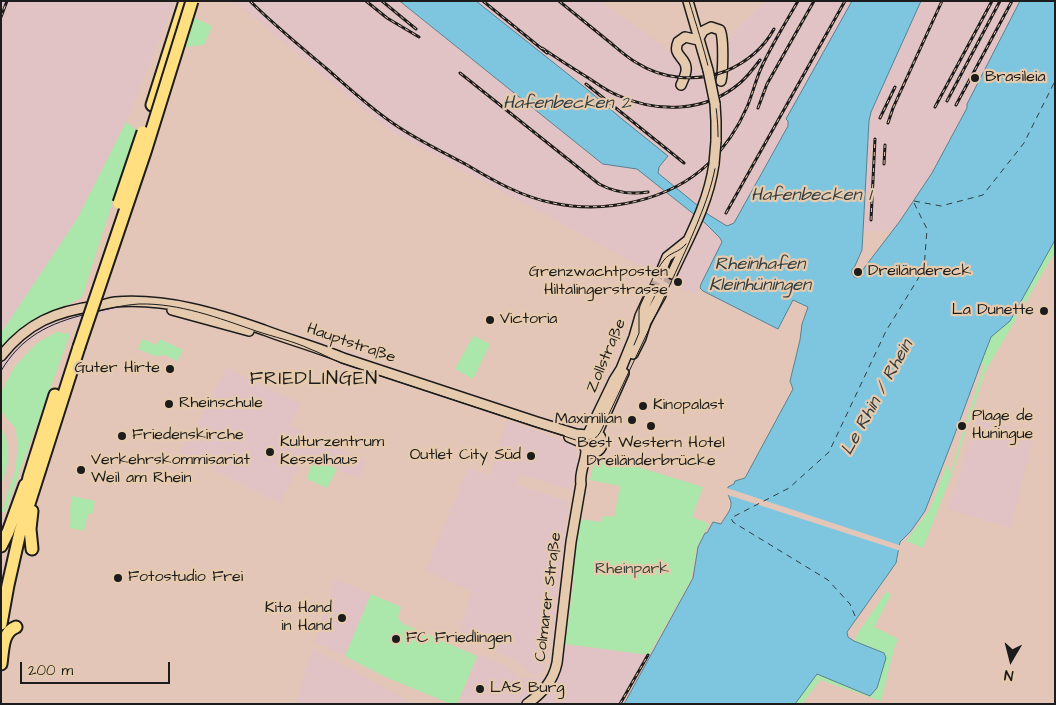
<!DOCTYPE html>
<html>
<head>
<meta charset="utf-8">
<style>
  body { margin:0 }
  #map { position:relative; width:1056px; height:705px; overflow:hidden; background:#e4c6b8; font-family:"Architects Daughter",sans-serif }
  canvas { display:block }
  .frame { position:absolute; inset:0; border:2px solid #1c1c1c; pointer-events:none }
  .north { position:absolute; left:986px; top:635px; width:50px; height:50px; -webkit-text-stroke:4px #e6caad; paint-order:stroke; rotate:188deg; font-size:14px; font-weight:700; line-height:20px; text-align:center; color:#1c1c1c }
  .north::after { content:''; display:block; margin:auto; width:18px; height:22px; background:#1c1c1c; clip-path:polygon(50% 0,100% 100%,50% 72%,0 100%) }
  .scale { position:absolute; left:20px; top:662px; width:150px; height:22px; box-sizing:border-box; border:2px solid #1c1c1c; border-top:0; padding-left:6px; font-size:15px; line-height:18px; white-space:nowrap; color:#1c1c1c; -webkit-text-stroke:4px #e6caad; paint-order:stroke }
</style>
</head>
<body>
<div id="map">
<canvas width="1056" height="705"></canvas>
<div class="frame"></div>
<div class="north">N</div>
<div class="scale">200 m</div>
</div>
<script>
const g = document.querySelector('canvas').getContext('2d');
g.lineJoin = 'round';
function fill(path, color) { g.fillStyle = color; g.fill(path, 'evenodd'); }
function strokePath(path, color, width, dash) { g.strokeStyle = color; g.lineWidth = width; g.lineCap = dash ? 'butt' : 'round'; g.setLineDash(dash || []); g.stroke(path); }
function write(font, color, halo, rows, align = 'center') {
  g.font = font + ' "Architects Daughter",sans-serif'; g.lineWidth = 4.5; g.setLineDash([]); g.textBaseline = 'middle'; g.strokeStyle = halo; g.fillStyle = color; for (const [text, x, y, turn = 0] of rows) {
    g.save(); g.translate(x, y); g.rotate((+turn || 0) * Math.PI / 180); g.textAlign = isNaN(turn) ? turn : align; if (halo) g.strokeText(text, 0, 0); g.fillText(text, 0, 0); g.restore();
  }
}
const built = new Path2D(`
  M1,1H175L126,122L77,219L1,333Z
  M234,1H604V4L701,73L709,109L710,134L709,152L706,170L698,202L709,211L716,188L721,166L723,133L720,94L730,86L731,81L729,49L730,38L734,31L766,1H1020L992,54L990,60L967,104V107L932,173L894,230L887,231H863L733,222L694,295L392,132L379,122Z
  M103,308H124L63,323L42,333L24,346L13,359L1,377V361L7,352L21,338L62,315Z
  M226,368L300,404L290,426L365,461L360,479L305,454L280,503L180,452L197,425Z
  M978,416L1034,436L1010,528L948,509L957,482Z
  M507,420L576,446L578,465L571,490L520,474L516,484L567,501L568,505L551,643L543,670L540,673L537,675L531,674L517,661L508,656L458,635L472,591L425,571L467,471L470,469L491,476Z
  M335,579L371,594L345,656L315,642Z
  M565,644L649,655L622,704H458L479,654L506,666L519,678L557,677L561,666Z
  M312,649L401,697L411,704H296Z`);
const green = new Path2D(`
  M192,17L212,26L204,45L182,47Z
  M126,122L136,129L82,297L68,305L53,310L35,319L14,334L1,348V333L77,219Z
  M1055,240V252L985,372L951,476L923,548L906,541L930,509L947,464L950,474L984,364L981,363L991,337L1010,321Z
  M57,332L70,334L5,512H1L15,471L18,445L15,428L1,411V392L15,366L37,343Z
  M473,336L490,344L473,379L455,369Z
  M142,339L157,345L160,339L183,350L177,361L165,355L155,356L138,349Z
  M1,428C12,444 8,468 1,485Z
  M313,458L337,469L327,488L307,479Z
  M605,458L625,463L703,487L692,517L709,524L697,547L691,580L649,655L565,644L574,580L571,577L579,519L601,522L603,516L614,517L620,486L590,480L594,463L599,460Z
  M72,496L95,501L92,514H88L84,531L70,528C71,517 69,507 72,496Z
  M887,591L891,595L874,627L898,639L894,649L881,701L820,680L802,704H795L817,674L869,696L884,653L854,641L859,631Z
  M371,594L401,607L398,617L401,623L477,656L457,704H451L383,676L345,656Z`);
const water = new Path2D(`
  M400,1H476L588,90L622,119L668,156L659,167L658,173L709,215L727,226L734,223L788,126V121L786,119L852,1H921L871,112L869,121L862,250L854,268L852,269V273L854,277L857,278L862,276L864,268L900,221L932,173L967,108V104L1020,1H1055V240L1010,321L991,337L981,363L953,439L925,511L911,531L900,542L896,563L847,632L848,637L854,641L884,653L886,658L877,688L870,696L817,674L795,704H624L693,578L698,547L705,533H707L713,522L721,524C724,518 732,510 731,503C730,496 727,498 728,487L734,484L735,481L745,478L793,389L790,381L800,340L802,324L808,307L793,300L778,329L703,291L700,288L701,284L722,242L720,238L705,223L637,169L603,164Z`);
const pier = new Path2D(`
  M727,488L902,546L901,551L725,494Z`);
const ferry = new Path2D(`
  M914,201L941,206L983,195L1024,143L1055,81
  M855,616L850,604L828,580L741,527L733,522L731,518L789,488L829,452L886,331L924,269L927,229L913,201`);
const secondaryTunnel = new Path2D(`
  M652,290L662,269
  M661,295L672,274`);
const secondary = new Path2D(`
  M688,1L708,70
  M681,85C683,80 687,73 686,68C686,57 672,56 678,42L685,37L698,40L703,31L711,27L720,30C724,38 723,72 721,81
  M715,104L716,121V141
  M662,269L667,257L687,241
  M672,274C689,237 708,205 714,164
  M172,310L249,331
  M633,354L641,338L646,322L661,295
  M1,356C27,323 56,311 96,306C103,305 108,303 115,302C166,298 216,313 264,330C290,340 317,347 343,358L537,422L576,434L587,435
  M588,434L614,380L621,369L634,337L640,316L652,290
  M597,434L600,427L624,373
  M569,437L583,443L586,450L592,453C601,452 605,444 600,436L593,433L585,436L583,443
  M527,704C542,693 553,682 557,663L571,542L581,484C579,472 586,462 586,450`);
const motorway = new Path2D(`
  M152,105L185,1
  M25,495L29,477L55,395
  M1,546L8,532L25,485
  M32,549L30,529L32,511
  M1,624L8,585L20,532L79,347
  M1,664C3,651 2,632 16,627`);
const tram = new Path2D(`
  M634,345L639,333V310L640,306C645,295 656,269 664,260C670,252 679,253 686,244
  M1,371C21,337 49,323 87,314C104,310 121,305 139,304C179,303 219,318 256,331C274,337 293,341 310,349C321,353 331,359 341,363L579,441C590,444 597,439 602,429C622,386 642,344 662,302C671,282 680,263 689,243C703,210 717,178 718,142C719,93 703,47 689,1`);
const rail = new Path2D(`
  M250,1C274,25 301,47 327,69C349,88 370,108 394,124C417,140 443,152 467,165C494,181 522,197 553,203C605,214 670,201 709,163C725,147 738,128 747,107C753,93 756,78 763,64C773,43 786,22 798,1
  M366,1L387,18L419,37
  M382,1L416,29
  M483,1L547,53
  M559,1C575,14 591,27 607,40C617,48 626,57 637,63C664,80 697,82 726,71C747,62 763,49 774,29
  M1,17L7,1
  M542,48C558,59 574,69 590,79C599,85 607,91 617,95C657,113 705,113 740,83C748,76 754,68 760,60
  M460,73L599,184C614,192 630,195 648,192
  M586,84L684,163
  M947,101L1000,1
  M956,105L1012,1
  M935,107L992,1
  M758,108L767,84L814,1
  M880,118L895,87
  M888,123L893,108L942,1
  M884,164L885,145
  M726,213L845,1
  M871,220L875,139
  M620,704L648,655`);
const secondaryBridge = new Path2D(`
  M708,70L715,104
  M714,164L716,141`);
const motorwayBridge = new Path2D(`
  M119,203L143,132
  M79,347L145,152L192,1`);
const markers = [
  [975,78,5,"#1c1c1c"],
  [858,272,5,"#1c1c1c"],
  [678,282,5,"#1c1c1c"],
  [1044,311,5,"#1c1c1c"],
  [490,320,5,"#1c1c1c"],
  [170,369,5,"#1c1c1c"],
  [169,404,5,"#1c1c1c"],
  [643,406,5,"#1c1c1c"],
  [632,420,5,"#1c1c1c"],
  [651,426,5,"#1c1c1c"],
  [962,426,5,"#1c1c1c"],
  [122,436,5,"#1c1c1c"],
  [270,452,5,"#1c1c1c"],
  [531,456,5,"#1c1c1c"],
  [81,470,5,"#1c1c1c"],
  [118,578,5,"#1c1c1c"],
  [342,618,5,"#1c1c1c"],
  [396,639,5,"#1c1c1c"],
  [480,689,5,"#1c1c1c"]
];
const poiNames = [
  ["Brasileia",985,78],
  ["Dreiländereck",868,272],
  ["Grenzwachtposten",668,273,"right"],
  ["Hiltalingerstrasse",668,291,"right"],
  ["La Dunette",1034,311,"right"],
  ["Victoria",500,320],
  ["Guter Hirte",160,369,"right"],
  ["Rheinschule",179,404],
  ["Kinopalast",653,406],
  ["Plage de",972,417],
  ["Huningue",972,435],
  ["Maximilian",622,420,"right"],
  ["Friedenskirche",132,436],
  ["Kulturzentrum",280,443],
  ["Kesselhaus",280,461],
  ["Best Western Hotel",651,444,"center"],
  ["Dreiländerbrücke",651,462,"center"],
  ["Outlet City Süd",521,456,"right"],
  ["Verkehrskommisariat",91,461],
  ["Weil am Rhein",91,479],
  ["Fotostudio Frei",128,578],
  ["Kita Hand",332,609,"right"],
  ["in Hand",332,627,"right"],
  ["FC Friedlingen",406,639],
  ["LAS Burg",490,689]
];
const streetNames = [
  ["Hauptstraße",351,344,19],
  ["Zollstraße",607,356,-67],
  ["Colmarer Straße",549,597,-83]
];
const parkNames = [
  ["Rheinpark",632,570]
];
const waterNames = [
  ["Hafenbecken 2",567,104],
  ["Hafenbecken 1",811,196],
  ["Rheinhafen",760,265],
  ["Kleinhüningen",760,286],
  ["Le Rhin / Rhein",878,398,-61]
];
const quarterNames = [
  ["FRIEDLINGEN",314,380]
];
fill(built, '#e1c2c5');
fill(green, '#abe6ab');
fill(water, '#7ec6df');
strokePath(water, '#578291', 1);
fill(pier, '#e4c6b8');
strokePath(ferry, '#303e43', 1, [6, 5]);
strokePath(secondaryTunnel, '#bca499', 9, [9, 4.5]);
strokePath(secondary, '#1c1c1c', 12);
strokePath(motorway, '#1c1c1c', 15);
strokePath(secondary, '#e6caad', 9);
strokePath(motorway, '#ffdf80', 11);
strokePath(tram, '#1c1c1c', 1);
strokePath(rail, '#1c1c1c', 3);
strokePath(rail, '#e6caad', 1, [4]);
strokePath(secondaryBridge, '#1c1c1c', 12, []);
strokePath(motorwayBridge, '#1c1c1c', 15, []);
strokePath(secondaryBridge, '#e6caad', 9);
strokePath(motorwayBridge, '#ffdf80', 11);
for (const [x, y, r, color] of markers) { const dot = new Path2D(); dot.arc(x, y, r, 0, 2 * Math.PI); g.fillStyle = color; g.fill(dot); strokePath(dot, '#e6caad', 2); }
write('16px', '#1c1c1c', '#e6caad', poiNames, 'left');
write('16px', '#1c1c1c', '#e6caad', streetNames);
write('16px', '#394439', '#e6caad', parkNames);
write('italic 18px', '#303e43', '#e6caad', waterNames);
g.letterSpacing = '1px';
write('19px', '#1c1c1c', '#e6caad', quarterNames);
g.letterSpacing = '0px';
</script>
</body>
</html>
